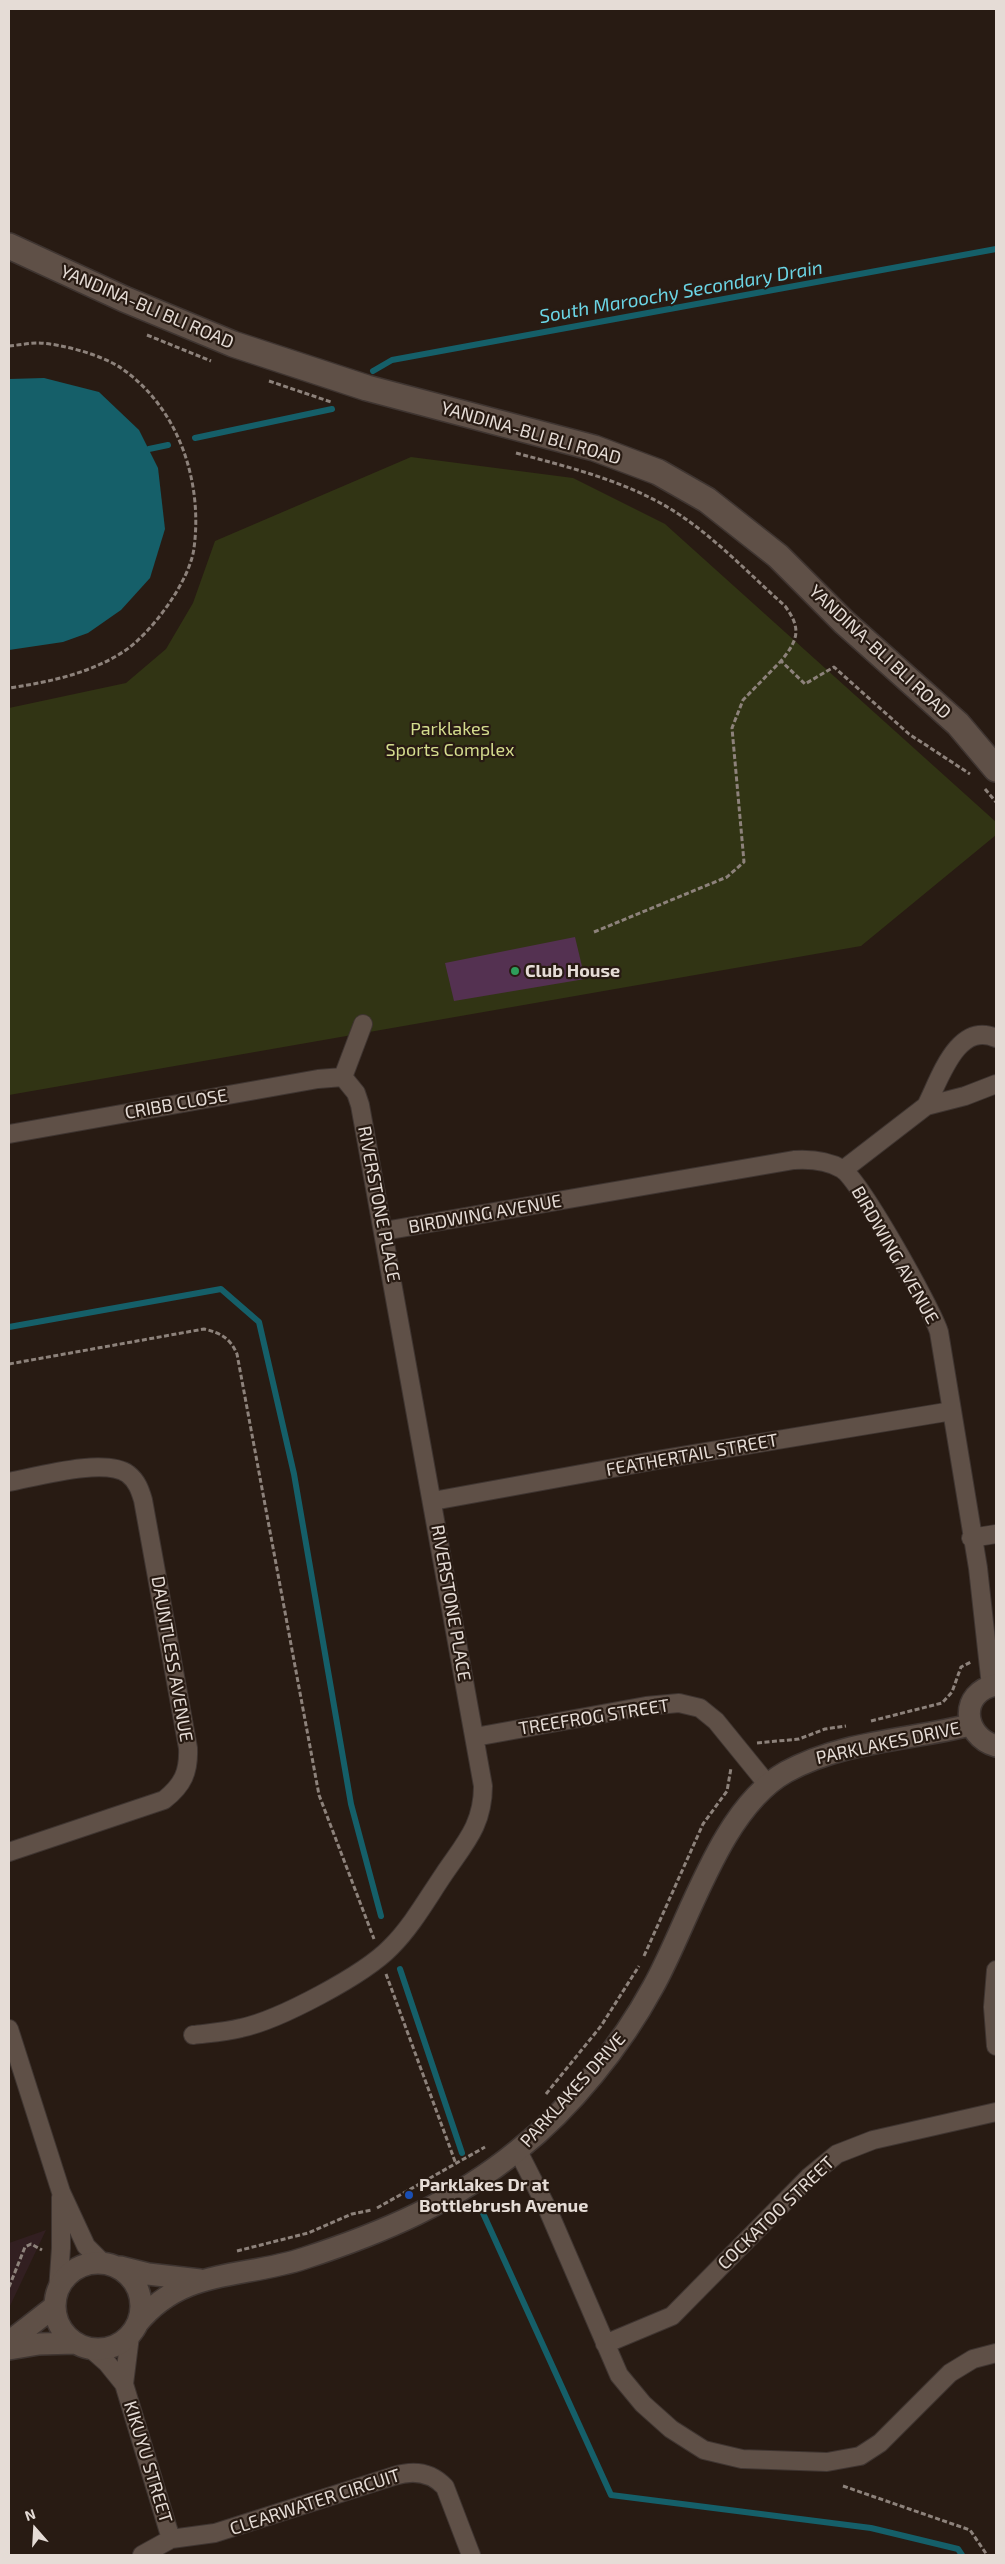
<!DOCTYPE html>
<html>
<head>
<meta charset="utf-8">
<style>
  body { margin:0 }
  #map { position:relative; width:1005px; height:2564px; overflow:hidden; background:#281b13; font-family:"Exo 2",sans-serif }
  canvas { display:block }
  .frame { position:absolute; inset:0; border:10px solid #e5dcd6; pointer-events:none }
  .north { position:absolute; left:10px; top:2504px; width:50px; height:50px; -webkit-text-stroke:4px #281b13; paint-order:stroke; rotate:341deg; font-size:14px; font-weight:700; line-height:20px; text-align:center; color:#e5dcd6 }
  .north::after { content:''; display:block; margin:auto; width:18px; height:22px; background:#e5dcd6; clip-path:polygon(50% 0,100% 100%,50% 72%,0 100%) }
</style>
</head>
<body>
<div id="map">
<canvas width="1005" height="2564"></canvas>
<div class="frame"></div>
<div class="north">N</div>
</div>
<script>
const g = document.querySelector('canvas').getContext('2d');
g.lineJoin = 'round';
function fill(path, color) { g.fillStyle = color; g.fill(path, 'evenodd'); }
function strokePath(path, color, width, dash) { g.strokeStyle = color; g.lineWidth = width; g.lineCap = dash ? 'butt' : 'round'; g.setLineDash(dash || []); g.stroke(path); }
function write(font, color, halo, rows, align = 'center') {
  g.font = font + ' "Exo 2",sans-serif'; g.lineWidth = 4.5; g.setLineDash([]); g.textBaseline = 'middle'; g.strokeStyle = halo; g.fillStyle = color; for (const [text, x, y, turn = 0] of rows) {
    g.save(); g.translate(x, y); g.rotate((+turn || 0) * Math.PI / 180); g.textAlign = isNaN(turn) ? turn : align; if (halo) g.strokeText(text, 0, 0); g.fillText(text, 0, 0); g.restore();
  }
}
const commercial = new Path2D(`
  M46,2230L9,2308V2243Z`);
const green = new Path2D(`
  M411,457L573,478L665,524L996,822V835L861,946L9,1095V708L126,683L166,649L193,603L215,541Z`);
const water = new Path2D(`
  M44,378L99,392L139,430L158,468L165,529L150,578L121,610L88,633L63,642L9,650V379Z`);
const stream = new Path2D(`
  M373,371L392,360L996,249
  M195,438L332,409
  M149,449L168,445
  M9,1327L221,1289L259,1322L294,1474L351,1804L381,1916
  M400,1969L462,2153
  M482,2211L611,2495L871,2528L958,2549L962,2555`);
const building = new Path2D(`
  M575,937L585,979L454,1001L445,963Z`);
const path = new Path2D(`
  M147,335L211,361
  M9,346C19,345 29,343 39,343C62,344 102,355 121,368C178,407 203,481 194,548C190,581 151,634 123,652C88,674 49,682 9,688
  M269,381L331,402
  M516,453C568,467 622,480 669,508C712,534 748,573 785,606C802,629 798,640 781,661L805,684L834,667L909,734L970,774
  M985,789L996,802
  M594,932L727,877L744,862L732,728L743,700L781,661
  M9,1364L204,1329C221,1333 230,1338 237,1354L319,1795L374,1939
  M871,1721L942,1703L952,1692L961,1667L971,1662
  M757,1743L799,1739L825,1729L846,1726
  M644,1956L703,1824L727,1791L731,1768
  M386,1974L456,2164
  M546,2094L601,2026L639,1966
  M377,2208L485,2147
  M237,2251L308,2233L352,2214L372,2210
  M9,2287L25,2247L31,2244L42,2250
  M843,2486L970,2530L987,2555`);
const minor = new Path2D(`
  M343,1077L363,1024
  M926,1106C940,1079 957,1021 996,1038
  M9,1134L318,1079L343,1077
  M843,1170L926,1106L965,1096L996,1084
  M384,1231L794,1160C810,1159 827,1160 842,1169C860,1180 932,1309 939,1332L978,1568L991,1686
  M9,1482C36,1477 105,1457 128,1474C137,1481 140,1490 143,1500L188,1748C189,1772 183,1785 164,1800L9,1852
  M433,1501L663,1459L952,1411
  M971,1538L996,1534
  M475,1737L646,1706L679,1703L700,1708L716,1721L768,1785
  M996,1970L993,2007L996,2046
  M9,2029L61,2192L86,2246L103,2263
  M193,2035C209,2033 226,2032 241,2028C279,2020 364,1975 391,1947C412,1926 427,1899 444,1874C465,1843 483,1825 483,1786L360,1105L356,1093L343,1077
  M518,2151L548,2210L619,2375L643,2404L671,2429L704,2450L742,2459L827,2462L860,2456L880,2443L950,2373L973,2359L996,2353
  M58,2291L61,2248V2197
  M130,2336L124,2384L171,2539
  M605,2344L672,2316L809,2177L837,2154L873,2140L996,2112
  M90,2348L107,2363L124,2384
  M142,2555L171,2539L215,2533L394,2476C413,2470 431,2472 445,2487L471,2555`);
const tertiary = new Path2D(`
  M996,1685C959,1692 962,1736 996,1746
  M55 2306a43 43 0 1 1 86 0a43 43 0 1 1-86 0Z
  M120,2267L148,2274L200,2280
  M137,2324C183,2267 243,2279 305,2258C382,2233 455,2202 518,2150C571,2108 621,2046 653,1987C689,1923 720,1809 786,1772C842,1741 909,1740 970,1725
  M9,2342L55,2306
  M9,2349L39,2344L76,2343`);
const secondary = new Path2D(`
  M9,246L124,299L233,344L367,388L594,448L658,472L707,500L778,556L844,622L958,724L996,769`);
const markers = [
  [515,971,5,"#2e9e5b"],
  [409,2195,5,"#1a4fb4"]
];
const streetNames = [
  ["YANDINA-BLI BLI ROAD",147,307,23],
  ["YANDINA-BLI BLI ROAD",531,433,16],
  ["YANDINA-BLI BLI ROAD",880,652,43],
  ["CRIBB CLOSE",176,1104,-10],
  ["RIVERSTONE PLACE",379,1204,79],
  ["BIRDWING AVENUE",485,1214,-10],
  ["BIRDWING AVENUE",895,1255,60],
  ["FEATHERTAIL STREET",692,1455,-10],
  ["RIVERSTONE PLACE",451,1603,80],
  ["DAUNTLESS AVENUE",172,1659,80],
  ["TREEFROG STREET",594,1717,-9],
  ["PARKLAKES DRIVE",888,1743,-12],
  ["PARKLAKES DRIVE",573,2090,-48],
  ["COCKATOO STREET",776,2213,-44],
  ["KIKUYU STREET",148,2462,73],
  ["CLEARWATER CIRCUIT",315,2502,-18]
];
const parkNames = [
  ["Parklakes",450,729],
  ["Sports Complex",450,750]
];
const poiNames = [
  ["Club House",525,971],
  ["Parklakes Dr at",419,2185],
  ["Bottlebrush Avenue",419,2206]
];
const waterNames = [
  ["South Maroochy Secondary Drain",681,292,-10]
];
fill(commercial, '#321f21');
fill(green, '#313414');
fill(water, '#155f69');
strokePath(stream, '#155f69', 6);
fill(building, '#543151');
strokePath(minor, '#3f3531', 20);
strokePath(tertiary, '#3f3531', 24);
strokePath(secondary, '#3f3531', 28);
strokePath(path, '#8d827b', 3, [5, 2.5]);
strokePath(minor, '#5f5047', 18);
strokePath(tertiary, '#5f5047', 21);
strokePath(secondary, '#5f5047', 25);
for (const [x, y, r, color] of markers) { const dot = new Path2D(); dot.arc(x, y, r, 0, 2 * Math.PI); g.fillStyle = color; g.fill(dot); strokePath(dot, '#281b13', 2); }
write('18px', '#e5dcd6', '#281b13', streetNames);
write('18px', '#d4dc8e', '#281b13', parkNames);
write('bold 18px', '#e5dcd6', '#281b13', poiNames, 'left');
write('italic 19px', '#6bd5e5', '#281b13', waterNames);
</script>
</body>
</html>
